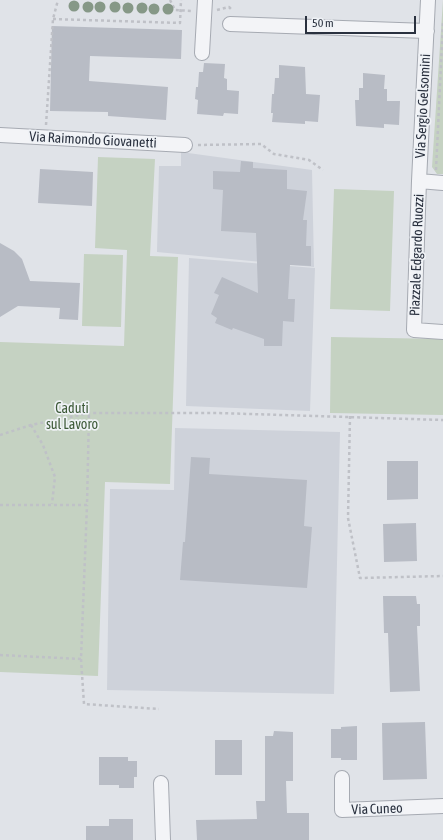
<!DOCTYPE html>
<html>
<head>
<meta charset="utf-8">
<style>
	body { margin:0 }
	#map { position:relative; width:443px; height:840px; overflow:hidden; background:#e0e3e8; font-family:"Asap Condensed",sans-serif }
	canvas { display:block }
	.scale { position:absolute; left:305px; top:16px; width:111px; height:18px; box-sizing:border-box; border:2px solid #2a313f; border-top:0; padding-left:5px; font-size:12px; line-height:14px; white-space:nowrap; color:#2a313f; -webkit-text-stroke:3px #eff2f6; paint-order:stroke }
</style>
</head>
<body>
<div id="map">
<canvas width="443" height="840"></canvas>
<div class="scale">50 m</div>
</div>
<script>
const g = document.querySelector('canvas').getContext('2d');
g.lineJoin = 'round';
function fillPath(path, color) {
  g.fillStyle = color;
  g.fill(path, 'evenodd');
}
function toPath(rows) {
  const path = new Path2D();
  for (const r of rows) {
    path.moveTo(r[0], r[1]);
    for (let i = 2; i < r.length; i += 2) path.lineTo(r[i], r[i + 1]);
  }
  return path;
}
function strokePath(path, color, width, dash) {
  g.strokeStyle = color;
  g.lineWidth = width;
  g.lineCap = dash ? 'butt' : 'round';
  g.setLineDash(dash || []);
  g.stroke(path);
}
function label(font, color, halo, rows, align = 'center') {
  g.font = font + ' "Asap Condensed",sans-serif';
  g.lineWidth = 3.5;
  g.setLineDash([]);
  g.textBaseline = 'middle';
  g.strokeStyle = halo;
  g.fillStyle = color;
  for (const [text, x, y, turn = 0] of rows) {
    g.save();
    g.translate(x, y);
    g.rotate((+turn || 0) * Math.PI / 180);
    g.textAlign = isNaN(turn) ? turn : align;
    if (halo) g.strokeText(text, 0, 0);
    g.fillText(text, 0, 0);
    g.restore();
  }
}
fillPath(toPath([
	[181,152,312,170,314,267,157,252,159,166,181,166],
	[189,258,315,268,310,411,186,406],
	[175,428,340,432,334,694,107,690,110,489,174,490]
]), '#ced2da');
fillPath(toPath([
	[443,0,443,174,437,174,432,167],
	[98,157,155,159,150,256,178,257,170,484,105,482,98,676,0,672,0,342,124,346,127,250,95,248],
	[334,189,394,191,390,311,330,309],
	[84,254,123,255,121,327,82,326],
	[331,337,443,339,443,415,330,413]
]), '#c5d2c2');
fillPath(toPath([
	[52,26,182,30,181,59,90,56,89,81,168,87,166,120,108,116,108,112,50,111],
	[204,63,225,64,224,78,227,79,227,90,239,91,238,114,224,113,223,116,197,114,198,100,195,99,196,87,198,87,199,72,203,72],
	[279,65,305,67,306,94,320,95,318,122,305,121,305,124,272,122,273,113,271,113,272,94,274,94,275,78,279,78],
	[363,73,385,75,384,89,387,89,387,101,400,101,399,125,384,124,384,128,356,126,355,100,359,100,359,88,363,88],
	[241,161,253,162,253,168,287,170,287,189,307,191,303,220,307,220,306,246,311,246,311,266,290,265,288,299,295,299,294,322,283,321,282,346,264,346,264,339,233,328,232,330,215,323,217,318,211,314,219,295,214,293,222,277,258,293,256,233,221,231,223,190,213,189,213,171,240,172],
	[40,169,93,172,92,206,38,203],
	[0,243,14,251,22,259,30,281,80,283,78,320,59,319,60,308,18,306,0,317],
	[191,457,210,458,209,474,307,480,304,526,312,527,307,588,180,580,183,542,185,542],
	[387,461,418,461,418,499,387,500],
	[416,523,417,561,384,562,383,524],
	[383,596,416,596,417,604,420,604,420,626,417,626,420,691,390,692,388,633,384,633],
	[425,722,427,779,383,780,382,723],
	[357,726,357,760,341,760,341,758,331,758,331,729,341,729,341,727],
	[274,731,293,732,293,781,286,781,287,813,309,813,309,840,197,840,196,820,257,819,256,801,265,801,265,736,273,736],
	[215,740,242,740,242,775,215,775],
	[99,757,128,757,128,761,137,761,137,777,134,777,134,788,119,788,119,785,99,785],
	[109,819,133,819,133,840,86,840,86,826,109,826]
]), '#b8bcc5');
const minor = toPath([
	[428,0,419,181,414,330,443,332],
	[230,24,427,31],
	[202,53,205,0],
	[0,135,185,145],
	[419,181,443,183],
	[342,778,342,810,443,806],
	[161,783,163,840]
]);
strokePath(minor, '#a6aab2', 16);
strokePath(toPath([
	[170,0,175,10,191,11],
	[217,10,229,7,231,9],
	[53,19,180,23,181,0],
	[46,125,53,19,58,0],
	[198,145,261,144,274,154,309,160,323,170],
	[436,170,443,22],
	[350,416,348,518,360,578,443,576],
	[31,425,43,445,55,477,52,504],
	[0,435,31,425,89,413,218,413,443,420],
	[0,505,87,505,89,413],
	[0,655,81,659,87,505],
	[81,659,84,704,159,709]
]), '#bfc1c7', 2.5, [3, 3]);
strokePath(minor, '#f3f4f7', 14);
g.fillStyle = '#869887';
for (const [x, y] of [
	[74,6],
	[88,7],
	[100,7],
	[115,7],
	[128,8],
	[142,8],
	[154,9],
	[168,9]
]) {
  g.beginPath();
  g.arc(x, y, 5.5, 0, 2 * Math.PI);
  g.fill();
}
label('14px', '#2a313f', '#eff2f6', [
	["Via Sergio Gelsomini",423,106,-87],
	["Via Raimondo Giovanetti",93,140,3],
	["Piazzale Edgardo Ruozzi",417,255,-88],
	["Via Cuneo",377,809,-2]
]);
label('14px', '#3d5a38', '#eff2f6', [
	["Caduti",72,409],
	["sul Lavoro",72,425]
]);
</script>
</body>
</html>
